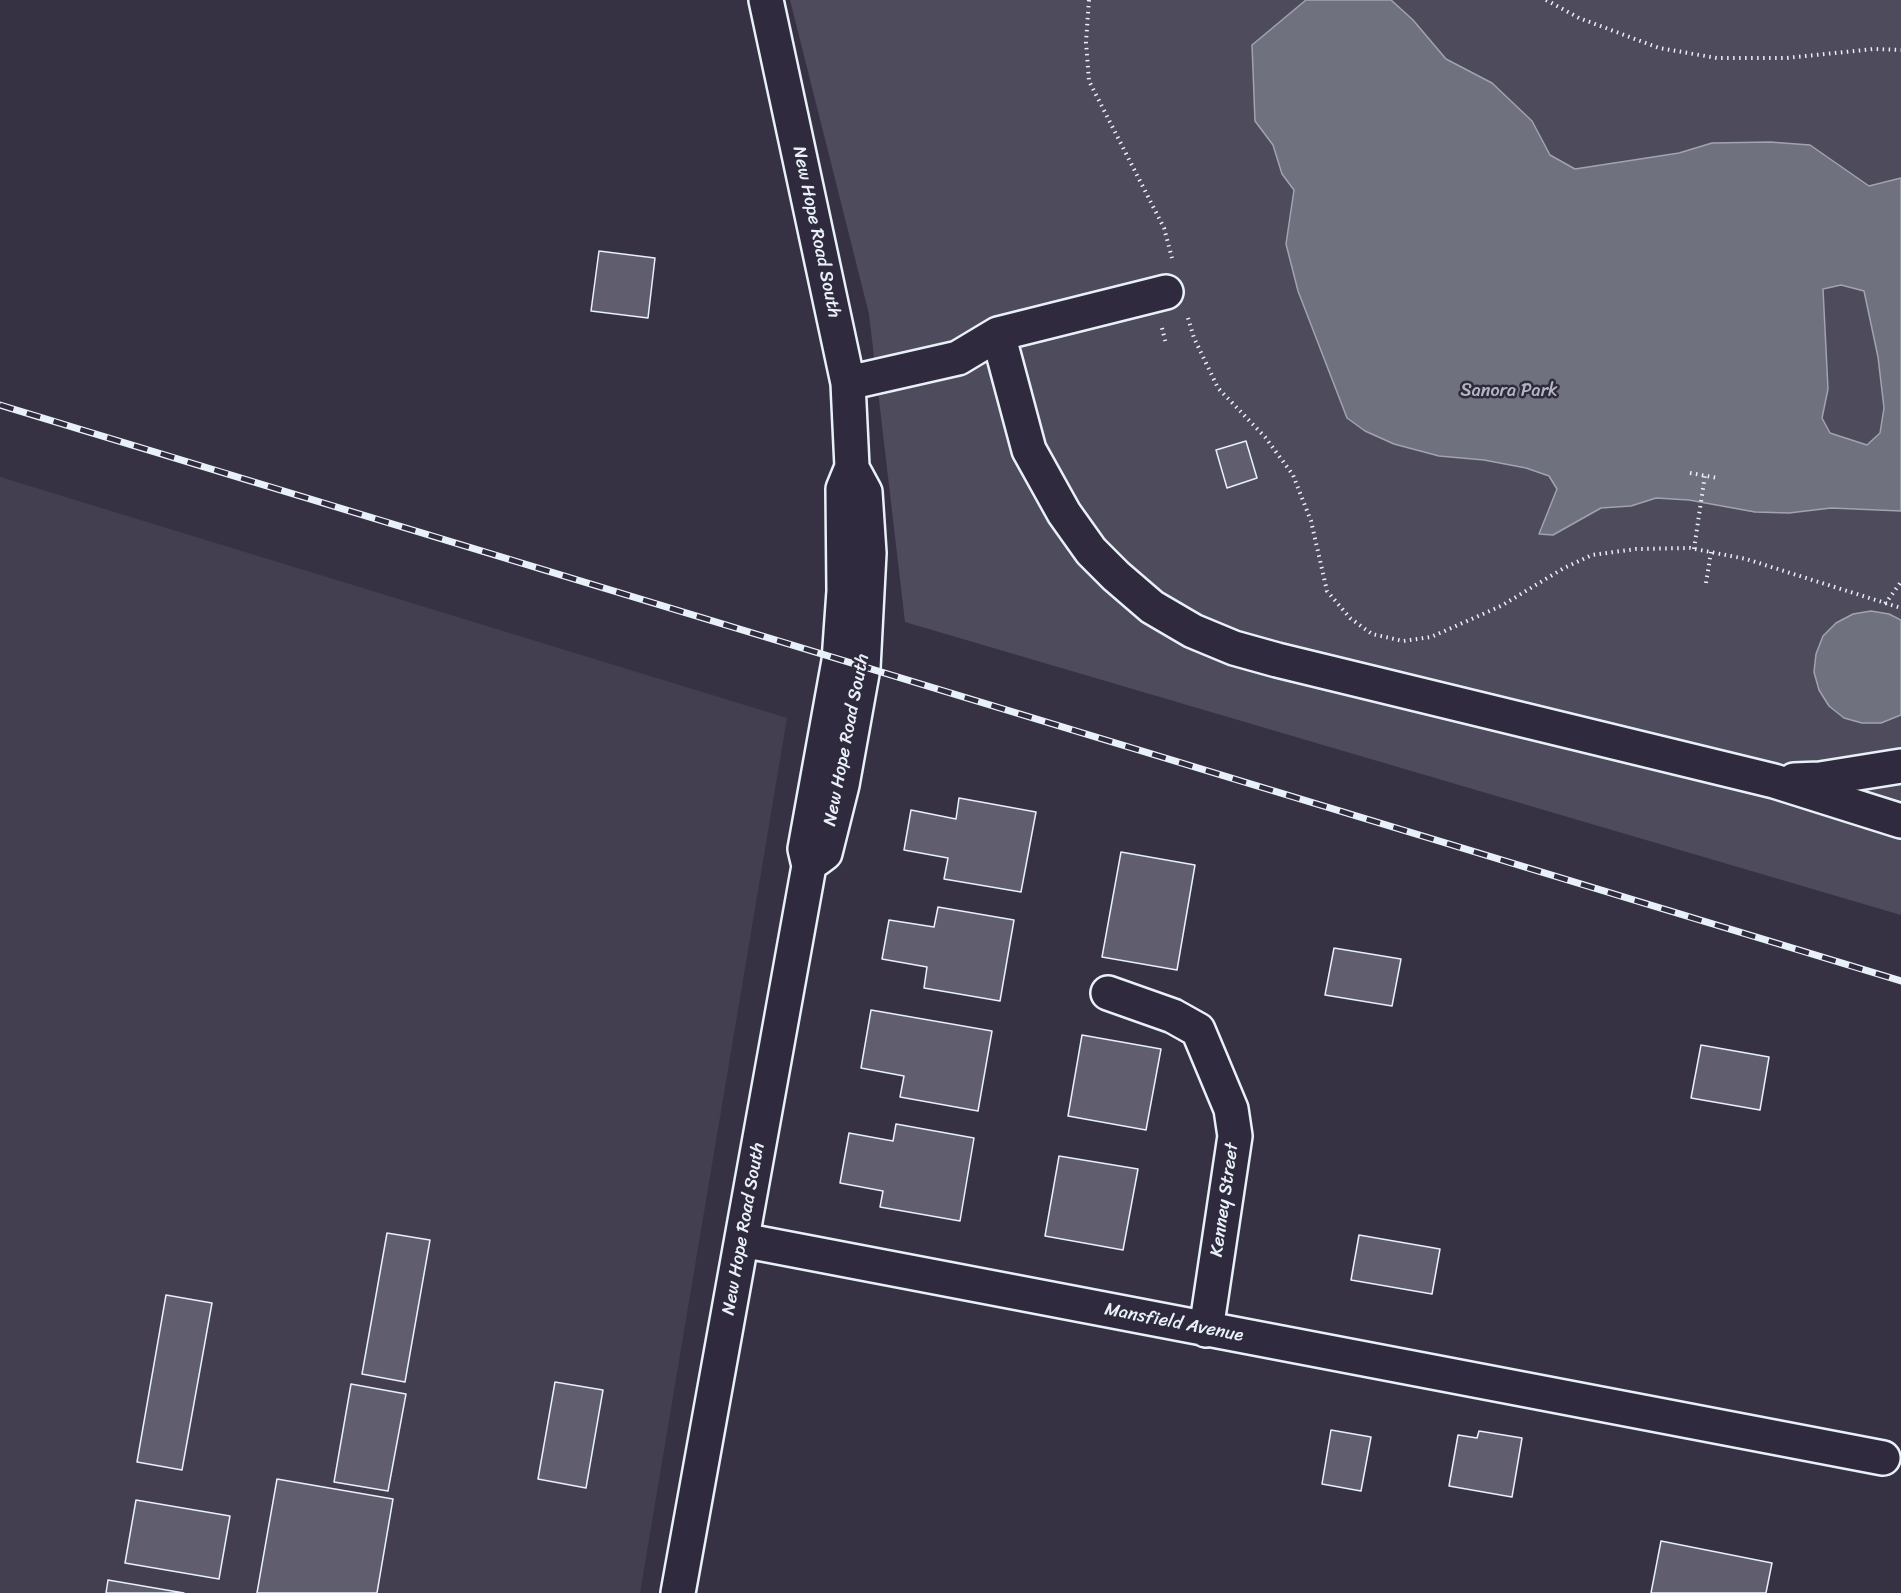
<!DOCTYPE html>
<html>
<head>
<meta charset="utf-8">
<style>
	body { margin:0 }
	canvas { display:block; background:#363244 }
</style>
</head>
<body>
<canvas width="1901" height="1593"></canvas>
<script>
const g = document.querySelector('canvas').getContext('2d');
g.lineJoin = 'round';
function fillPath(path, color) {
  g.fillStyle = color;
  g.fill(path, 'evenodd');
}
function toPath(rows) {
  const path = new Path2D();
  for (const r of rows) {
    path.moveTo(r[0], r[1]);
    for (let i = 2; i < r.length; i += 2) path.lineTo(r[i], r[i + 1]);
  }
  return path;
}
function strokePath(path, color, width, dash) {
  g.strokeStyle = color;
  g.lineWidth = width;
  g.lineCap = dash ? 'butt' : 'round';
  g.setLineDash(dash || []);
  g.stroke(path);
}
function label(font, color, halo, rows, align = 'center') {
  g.font = font + ' Sriracha,sans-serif';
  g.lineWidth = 5;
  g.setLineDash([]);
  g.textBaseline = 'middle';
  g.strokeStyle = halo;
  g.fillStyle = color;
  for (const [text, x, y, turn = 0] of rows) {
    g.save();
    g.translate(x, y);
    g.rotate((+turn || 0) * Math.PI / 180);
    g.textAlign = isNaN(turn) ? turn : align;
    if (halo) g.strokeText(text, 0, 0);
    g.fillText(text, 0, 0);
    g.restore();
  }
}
fillPath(toPath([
	[0,477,787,718,640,1593,0,1593]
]), '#433f51');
fillPath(toPath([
	[790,0,1901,0,1901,915,905,622,869,314]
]), '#4d4b5c');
const water = toPath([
	[1306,0,1391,0,1413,20,1446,59,1492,83,1532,121,1550,155,1575,169,1679,153,1712,143,1770,142,1810,145,1869,186,1901,178,1901,511,1831,508,1789,513,1755,512,1689,500,1656,498,1631,506,1601,508,1553,535,1539,534,1557,489,1549,476,1526,468,1484,460,1439,456,1394,444,1365,431,1347,418,1298,291,1286,244,1294,190,1282,174,1273,145,1255,121,1252,45,1306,0],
	[1841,285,1864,291,1878,357,1884,408,1880,433,1867,445,1830,433,1822,418,1828,389,1823,289,1841,285],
	[1871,611,1889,614,1901,620,1901,715,1881,723,1862,723,1844,718,1829,706,1819,690,1814,672,1816,654,1823,636,1836,623,1853,614,1871,611]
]);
fillPath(water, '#70717f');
strokePath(water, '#a0a4af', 1.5);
const building = toPath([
	[599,251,655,258,648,318,591,311,599,251],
	[1246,441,1257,478,1227,488,1216,450,1246,441],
	[959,798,1036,812,1021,892,944,879,948,858,904,850,911,810,956,819,959,798],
	[1121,852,1195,865,1177,970,1102,957,1121,852],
	[938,907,1014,920,1000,1001,924,988,927,967,882,959,889,920,934,927,938,907],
	[1334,948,1401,959,1392,1006,1325,995,1334,948],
	[871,1010,992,1031,978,1111,900,1097,904,1076,861,1068,871,1010],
	[1082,1035,1161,1049,1146,1130,1068,1116,1082,1035],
	[1701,1045,1769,1057,1760,1110,1691,1098,1701,1045],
	[896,1124,974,1138,960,1221,880,1207,883,1191,840,1183,849,1133,893,1141,896,1124],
	[1059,1156,1138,1169,1123,1250,1045,1236,1059,1156],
	[387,1233,430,1240,405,1382,362,1374,387,1233],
	[1359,1235,1440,1249,1432,1294,1351,1280,1359,1235],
	[166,1295,212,1303,182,1470,137,1462,166,1295],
	[555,1382,603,1390,586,1488,538,1479,555,1382],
	[351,1384,406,1394,388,1491,334,1482,351,1384],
	[1331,1430,1371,1437,1361,1491,1322,1484,1331,1430],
	[1479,1431,1522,1438,1512,1497,1449,1486,1458,1435,1477,1438,1479,1431],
	[277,1479,393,1499,377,1593,257,1593,277,1479],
	[136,1500,230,1516,219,1579,125,1563,136,1500],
	[1661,1541,1772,1563,1766,1593,1651,1593,1661,1541],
	[108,1580,184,1593,106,1593,108,1580]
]);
fillPath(building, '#605e6e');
strokePath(building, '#e8f1f8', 1.5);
const minor = toPath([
	[998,334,1029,450,1064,513,1091,551,1116,576,1152,607,1193,631,1234,648,1277,660,1774,781,1901,821],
	[848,383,958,358,998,334,1166,292],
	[1794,780,1820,779,1901,766],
	[817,859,825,853,842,785,863,668,869,553,865,492,852,468],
	[1108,993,1173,1016,1198,1030,1231,1109,1235,1136,1206,1330],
	[742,1240,1883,1458],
	[678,1593,809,866,805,849,839,661,844,591,843,489,852,467,848,383,766,0]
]);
strokePath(minor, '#e8f1f8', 38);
strokePath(toPath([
	[1089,0,1086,42,1089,81,1164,228,1172,258],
	[1546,0,1579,18,1659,48,1717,58,1786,58,1874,49,1901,50],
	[1188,318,1194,338,1218,388,1265,437,1293,475,1311,521,1327,591,1350,618,1372,634,1403,641,1431,637,1501,606,1564,568,1592,555,1636,549,1690,548,1746,559,1901,608],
	[1162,328,1166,344],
	[1690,473,1718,478],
	[1694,549,1705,475],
	[1706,583,1711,552],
	[1885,604,1901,582]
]), '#e8f1f8', 4, [1.5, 4.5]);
strokePath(minor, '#2f2a3d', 33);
const rail = toPath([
	[0,405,1901,981]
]);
strokePath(rail, '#e8f1f8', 7);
strokePath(rail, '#2f2a3d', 4.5, [14]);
label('18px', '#e8f1f8', '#2f2a3d', [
	["New Hope Road South",816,232,78],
	["New Hope Road South",847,740,-79],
	["Kenney Street",1225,1200,-82],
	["New Hope Road South",744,1229,-80],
	["Mansfield Avenue",1174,1323,11]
]);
label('18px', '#b2b7c1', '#2f2a3d', [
	["Sanora Park",1509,391]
]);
</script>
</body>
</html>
